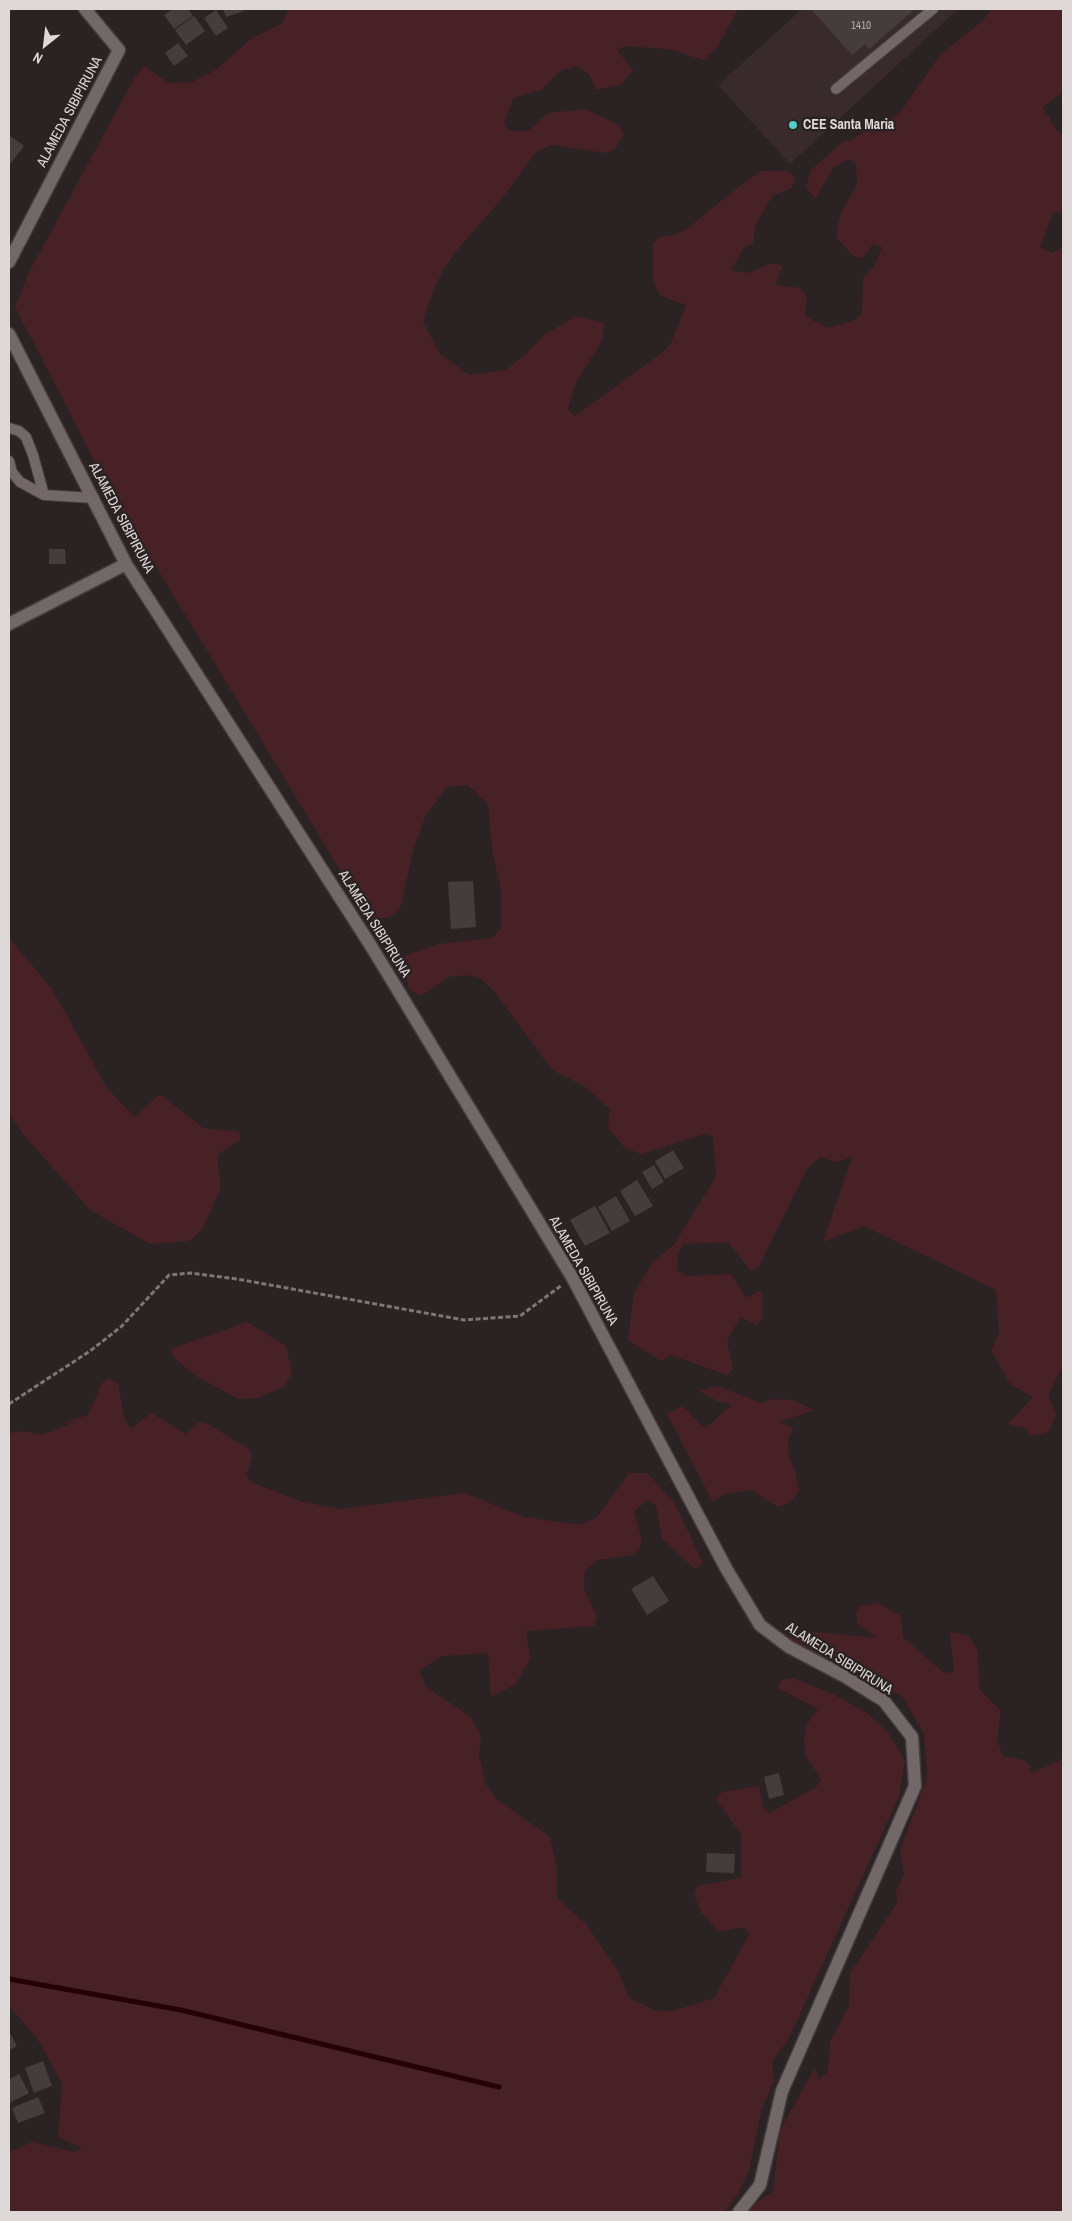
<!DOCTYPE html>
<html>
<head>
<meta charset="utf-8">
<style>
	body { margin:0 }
	#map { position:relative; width:1072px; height:2221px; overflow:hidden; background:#2b2223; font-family:"Archivo Narrow",sans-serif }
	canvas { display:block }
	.frame { position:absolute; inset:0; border:10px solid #ded8d8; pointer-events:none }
	.north { position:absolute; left:20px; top:20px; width:50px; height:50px; -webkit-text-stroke:4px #2b2223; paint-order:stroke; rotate:209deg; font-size:14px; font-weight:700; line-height:20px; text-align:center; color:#ded8d8 }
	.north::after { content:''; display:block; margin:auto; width:18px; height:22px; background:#ded8d8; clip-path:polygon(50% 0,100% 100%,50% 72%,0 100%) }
</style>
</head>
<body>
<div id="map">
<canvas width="1072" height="2221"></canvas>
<div class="frame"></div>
<div class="north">N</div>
</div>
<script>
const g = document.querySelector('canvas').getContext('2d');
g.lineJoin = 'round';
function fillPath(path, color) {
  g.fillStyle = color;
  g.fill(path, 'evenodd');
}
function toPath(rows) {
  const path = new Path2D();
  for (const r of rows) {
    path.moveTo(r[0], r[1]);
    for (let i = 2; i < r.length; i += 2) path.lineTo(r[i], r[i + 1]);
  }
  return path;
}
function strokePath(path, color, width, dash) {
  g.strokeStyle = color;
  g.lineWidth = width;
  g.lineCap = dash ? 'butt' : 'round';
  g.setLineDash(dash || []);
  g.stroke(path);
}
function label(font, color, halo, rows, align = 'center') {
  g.font = font + ' "Archivo Narrow",sans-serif';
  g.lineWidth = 5;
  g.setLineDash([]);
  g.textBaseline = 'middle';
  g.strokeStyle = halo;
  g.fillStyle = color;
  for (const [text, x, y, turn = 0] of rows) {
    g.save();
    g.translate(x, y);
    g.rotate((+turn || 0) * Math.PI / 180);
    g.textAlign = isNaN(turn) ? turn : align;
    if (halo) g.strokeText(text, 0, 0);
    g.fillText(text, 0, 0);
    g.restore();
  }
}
fillPath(toPath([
	[802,9,958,9,790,164,718,85]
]), '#392b2c');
fillPath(toPath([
	[288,9,738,9,717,48,704,60,668,49,625,46,617,50,633,70,622,84,596,90,589,74,577,66,560,71,541,90,513,98,504,124,510,131,528,131,548,113,585,109,619,125,624,134,615,149,606,153,552,145,536,152,501,200,462,244,447,264,434,288,423,322,440,354,469,375,505,370,526,354,544,335,576,316,604,323,602,341,576,382,570,401,568,409,575,416,663,352,671,343,686,305,661,296,653,281,653,243,659,238,677,234,687,229,733,191,761,171,789,171,795,178,792,188,773,195,755,226,753,244,744,247,731,270,748,273,773,263,782,266,776,285,800,288,807,296,805,316,828,328,855,320,862,314,863,278,875,265,882,247,873,244,863,258,853,256,836,237,840,216,857,183,856,165,849,159,833,168,815,199,806,187,811,170,844,141,852,140,871,127,888,121,901,111,940,55,981,22,992,9,1063,9,1063,92,1043,107,1057,131,1063,134,1063,212,1053,213,1040,247,1052,253,1063,247,1063,1365,1048,1395,1056,1414,1049,1432,1030,1436,1026,1428,1008,1424,1033,1397,1010,1384,991,1350,999,1334,996,1290,864,1226,823,1242,852,1157,836,1162,820,1157,807,1169,758,1268,751,1271,728,1242,683,1244,678,1253,677,1270,686,1276,731,1274,746,1298,762,1290,763,1318,756,1325,740,1317,727,1341,733,1369,727,1375,671,1355,661,1361,628,1340,634,1293,653,1262,674,1245,716,1176,713,1136,704,1134,641,1154,625,1148,608,1128,610,1109,584,1086,552,1070,494,991,480,978,466,975,449,977,421,996,409,989,403,965,405,956,438,944,492,938,501,928,501,890,492,850,488,805,468,785,447,787,425,817,413,851,400,909,392,916,371,921,146,550,124,518,15,307,28,274,135,77,144,66,169,83,192,82,216,70,252,38,283,23],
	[9,938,52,989,107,1088,134,1117,160,1094,203,1128,239,1132,240,1140,217,1155,221,1188,202,1230,189,1241,150,1244,90,1210,23,1134,9,1114],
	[247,1322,286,1346,292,1373,284,1387,258,1398,238,1399,196,1376,174,1358,171,1349],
	[109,1378,118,1384,125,1421,131,1428,152,1413,186,1434,199,1422,208,1424,249,1449,252,1458,246,1475,251,1482,303,1502,341,1509,465,1493,524,1517,581,1525,597,1517,629,1473,647,1473,674,1502,703,1563,696,1570,662,1539,656,1505,648,1500,634,1511,642,1540,640,1548,633,1555,598,1560,585,1571,584,1589,597,1616,594,1626,526,1631,530,1659,516,1684,491,1697,488,1653,442,1656,419,1671,426,1687,471,1717,481,1736,479,1755,485,1782,496,1799,550,1837,557,1867,557,1898,586,1924,618,1971,628,1997,654,2010,672,2011,714,1998,750,1933,744,1927,719,1932,701,1912,694,1895,697,1886,741,1878,741,1835,716,1799,722,1792,759,1786,763,1807,770,1813,816,1787,821,1779,806,1757,804,1741,807,1724,818,1709,778,1688,782,1680,792,1678,835,1695,867,1713,888,1732,905,1761,899,1796,789,2038,772,2062,774,2081,762,2107,749,2170,738,2194,725,2212,9,2212,9,2152,32,2142,75,2152,82,2148,58,2137,62,2083,37,2038,9,2006,9,1433,24,1431,42,1435,72,1423,59,1425,88,1415,102,1383],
	[717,1386,761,1403,774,1399,793,1400,814,1410,779,1422,794,1428,788,1439,788,1454,795,1471,799,1491,790,1502,778,1507,752,1490,724,1494,713,1502,667,1414,683,1406,705,1428,732,1405,717,1401,699,1391],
	[877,1603,901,1616,903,1637,944,1673,954,1672,950,1632,968,1635,978,1651,979,1689,1001,1711,997,1740,1003,1756,1023,1760,1031,1766,1029,1774,1063,1759,1063,2212,749,2212,755,2203,773,2192,780,2130,815,2068,819,2080,828,2071,830,2041,849,2006,850,1973,897,1903,896,1891,904,1875,900,1850,927,1778,924,1734,902,1696,788,1638,804,1631,878,1638,858,1624,856,1614,859,1606]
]), '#482126');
strokePath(toPath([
	[9,1979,181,2010,499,2087]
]), '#250005', 5);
fillPath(toPath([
	[172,9,188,9,193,16,174,29,164,15],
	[223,9,243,9,244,11,226,17],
	[811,9,915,9,869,49,865,44,852,55],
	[216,10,228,28,216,36,204,18],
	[194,16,205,31,186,45,175,30],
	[178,43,188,56,174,66,165,53],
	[9,135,24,146,9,166],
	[49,549,65,549,66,564,49,564],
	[473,881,476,927,451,929,448,882],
	[673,1150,684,1168,665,1179,655,1161],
	[654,1165,664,1182,652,1189,642,1172],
	[637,1180,653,1206,635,1216,620,1191],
	[616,1196,630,1221,612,1231,598,1207],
	[595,1206,610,1233,585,1246,570,1220],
	[653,1576,669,1601,647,1615,631,1589],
	[779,1773,784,1795,769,1799,764,1777],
	[707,1853,735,1854,734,1873,706,1872],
	[9,2031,17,2046,9,2050],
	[43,2061,52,2086,34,2093,25,2068],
	[19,2074,29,2093,9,2103,9,2079],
	[38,2097,45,2113,18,2123,12,2108]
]), '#453c3d');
const lane = toPath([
	[836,89,933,9],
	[9,428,19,431,26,437,33,455,44,495,94,498],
	[9,461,12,472,20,482,44,495]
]);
const street = toPath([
	[9,262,119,50,85,9],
	[9,334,126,564,371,946,572,1277,727,1570,760,1625,789,1647,844,1676,884,1701,912,1737,915,1786,782,2091,760,2185,739,2212],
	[9,624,126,564]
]);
strokePath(lane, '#443d3d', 12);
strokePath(street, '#443d3d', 15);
strokePath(toPath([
	[9,1404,90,1351,122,1326,169,1275,190,1273,237,1279,464,1320,520,1316,562,1285]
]), '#7d7576', 3, [5, 2.5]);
strokePath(lane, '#726869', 10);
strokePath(street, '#726869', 12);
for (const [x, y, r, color] of [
	[793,125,5,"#53cdc9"]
]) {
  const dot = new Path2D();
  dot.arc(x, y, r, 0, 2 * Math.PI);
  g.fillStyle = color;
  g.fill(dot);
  strokePath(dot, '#2b2223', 2);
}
label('11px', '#b8b1b1', null, [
	["1410",861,26]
]);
label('14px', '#ded8d8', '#2b2223', [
	["ALAMEDA SIBIPIRUNA",70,112,-62],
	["ALAMEDA SIBIPIRUNA",121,518,62],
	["ALAMEDA SIBIPIRUNA",374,924,58],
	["ALAMEDA SIBIPIRUNA",583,1271,60],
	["ALAMEDA SIBIPIRUNA",839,1659,32]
]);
label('bold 14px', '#ded8d8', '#2b2223', [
	["CEE Santa Maria",803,125]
], 'left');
</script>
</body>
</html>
